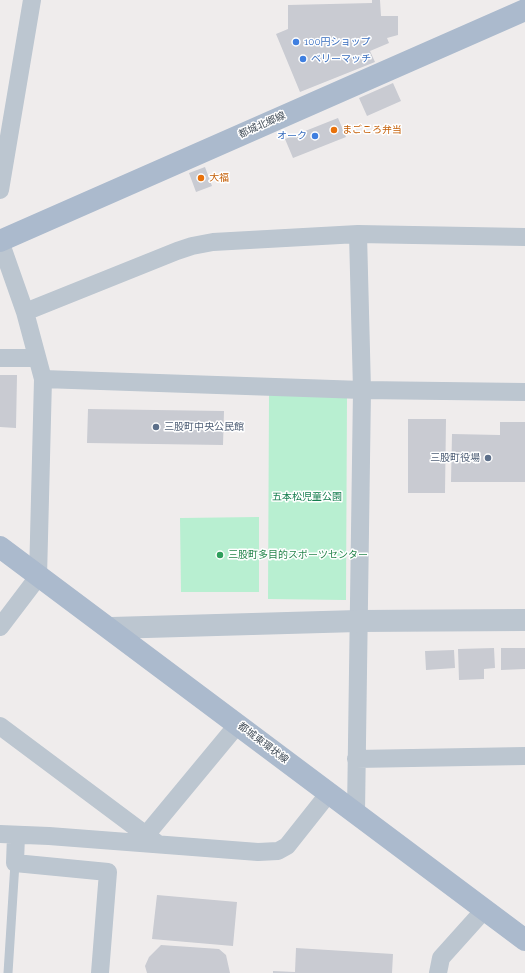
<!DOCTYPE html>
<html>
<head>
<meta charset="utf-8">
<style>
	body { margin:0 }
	canvas { display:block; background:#efecec }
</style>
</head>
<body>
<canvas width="525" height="973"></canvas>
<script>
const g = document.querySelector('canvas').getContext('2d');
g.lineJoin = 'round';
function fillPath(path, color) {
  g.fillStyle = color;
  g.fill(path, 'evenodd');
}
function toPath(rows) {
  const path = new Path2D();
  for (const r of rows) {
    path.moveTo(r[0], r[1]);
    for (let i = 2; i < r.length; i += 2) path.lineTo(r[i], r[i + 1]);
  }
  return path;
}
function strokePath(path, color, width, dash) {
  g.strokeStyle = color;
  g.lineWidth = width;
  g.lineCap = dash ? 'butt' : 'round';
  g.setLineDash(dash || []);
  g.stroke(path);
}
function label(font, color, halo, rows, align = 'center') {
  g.font = font + ' Raleway,"Noto Sans JP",sans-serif';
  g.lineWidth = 3;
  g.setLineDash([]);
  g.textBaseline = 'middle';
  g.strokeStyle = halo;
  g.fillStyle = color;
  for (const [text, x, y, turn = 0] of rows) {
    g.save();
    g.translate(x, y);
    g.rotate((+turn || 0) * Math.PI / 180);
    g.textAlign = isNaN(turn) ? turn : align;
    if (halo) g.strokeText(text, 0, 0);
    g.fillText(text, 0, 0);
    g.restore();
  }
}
fillPath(toPath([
	[269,395,347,395,346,600,268,599],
	[259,517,259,592,181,592,180,518]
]), '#b8efd1');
fillPath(toPath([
	[372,0,380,0,381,16,398,16,398,35,387,38,389,43,370,51,375,62,300,92,276,34,288,29,288,5,372,3],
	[393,83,401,101,367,116,359,98],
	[338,118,346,137,293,158,285,139],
	[205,167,212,186,196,192,189,173],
	[0,375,17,375,16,428,0,427],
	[88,409,224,411,223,445,87,443],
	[408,419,446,419,445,493,408,493],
	[500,422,525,422,525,482,451,482,452,434,500,435],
	[494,648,495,668,484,669,484,679,459,680,458,649],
	[501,648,525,648,525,669,501,670],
	[454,650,455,668,426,670,425,651],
	[157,895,237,902,233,946,152,939],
	[161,945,219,949,226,955,230,973,147,973,145,966,149,957],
	[296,948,393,954,392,973,273,973,273,971,295,972]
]), '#c9cbd2');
strokePath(toPath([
	[8,973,15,863]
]), '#bcc6d0', 9);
strokePath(toPath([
	[0,190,32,0],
	[0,241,25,312,43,379,38,577,0,627],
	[25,312,177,251,192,246,213,242,358,234,525,237],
	[0,358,37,358],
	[43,379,362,390,525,392],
	[0,726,158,844],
	[356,759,525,756],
	[356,812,362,390,358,234],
	[0,834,49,836,258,852,278,851,287,846,329,793],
	[16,835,15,863,108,872,100,973],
	[146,835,238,724],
	[438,973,441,958,485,909]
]), '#bcc6d0', 18);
strokePath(toPath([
	[111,628,358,621,525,620]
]), '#bcc6d0', 22);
strokePath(toPath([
	[0,241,525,10],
	[0,547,525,940]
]), '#abbacd', 22);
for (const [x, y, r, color] of [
	[296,42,4,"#3f7fe0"],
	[303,59,4,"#3f7fe0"],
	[334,130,4,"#e8710a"],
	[315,136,4,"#3f7fe0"],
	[201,178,4,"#e8710a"],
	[156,427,4,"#5c6f8a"],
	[488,458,4,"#5c6f8a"],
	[220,555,4,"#2e9e5b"]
]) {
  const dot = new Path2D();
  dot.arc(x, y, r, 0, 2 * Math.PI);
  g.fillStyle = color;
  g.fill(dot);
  strokePath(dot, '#fff', 1.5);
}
label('10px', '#366cbe', '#fff', [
	["100円ショップ",304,42],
	["ベリーマッチ",311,59],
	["オーク",307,136,"right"]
], 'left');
label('10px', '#444f5a', '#fff', [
	["都城北郷線",262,125,-24],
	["都城東環状線",263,743,37]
]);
label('10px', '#c56008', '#fff', [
	["まごころ弁当",342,130],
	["大福",209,178]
], 'left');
label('10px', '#4e5e75', '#fff', [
	["三股町中央公民館",164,427],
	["三股町役場",480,458,"right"]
], 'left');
label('10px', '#147d4e', '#fff', [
	["五本松児童公園",307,497]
]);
label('10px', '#27864d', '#fff', [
	["三股町多目的スポーツセンター",228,555]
], 'left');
</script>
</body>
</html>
